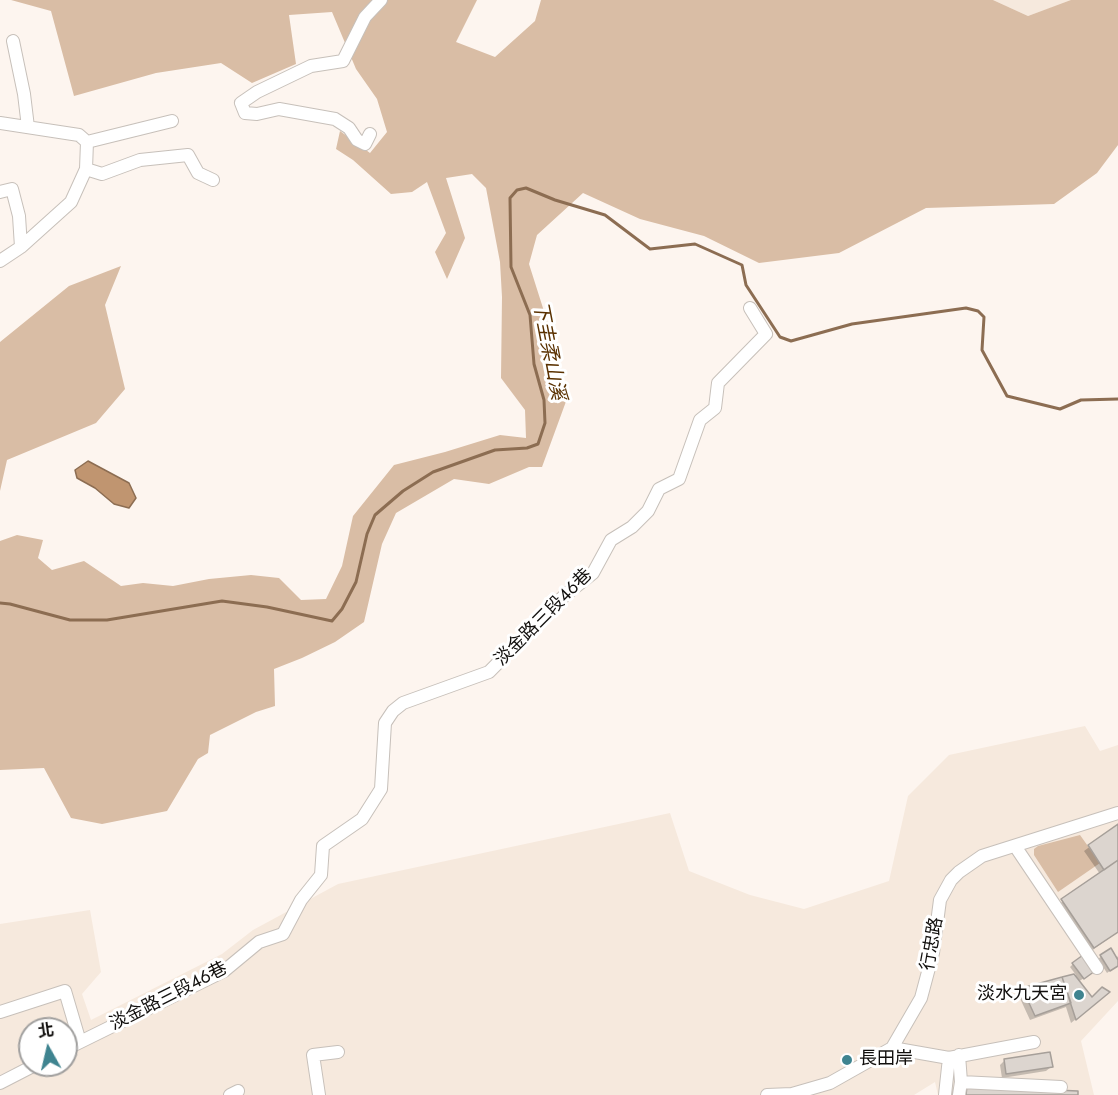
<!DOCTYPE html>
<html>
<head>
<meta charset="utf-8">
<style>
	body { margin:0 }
	#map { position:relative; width:1118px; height:1095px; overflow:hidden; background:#fdf5ef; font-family:Jost,"Noto Sans TC",sans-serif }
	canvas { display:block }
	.north { position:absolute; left:18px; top:1017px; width:60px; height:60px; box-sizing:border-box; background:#fff; border:2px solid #a09f9e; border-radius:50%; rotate:352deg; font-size:16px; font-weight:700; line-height:24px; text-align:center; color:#110f0d }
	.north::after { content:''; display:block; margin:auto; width:21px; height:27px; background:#3f8490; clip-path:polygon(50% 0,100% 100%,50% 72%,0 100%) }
</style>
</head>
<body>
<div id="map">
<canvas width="1118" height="1095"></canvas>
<div class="north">北</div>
</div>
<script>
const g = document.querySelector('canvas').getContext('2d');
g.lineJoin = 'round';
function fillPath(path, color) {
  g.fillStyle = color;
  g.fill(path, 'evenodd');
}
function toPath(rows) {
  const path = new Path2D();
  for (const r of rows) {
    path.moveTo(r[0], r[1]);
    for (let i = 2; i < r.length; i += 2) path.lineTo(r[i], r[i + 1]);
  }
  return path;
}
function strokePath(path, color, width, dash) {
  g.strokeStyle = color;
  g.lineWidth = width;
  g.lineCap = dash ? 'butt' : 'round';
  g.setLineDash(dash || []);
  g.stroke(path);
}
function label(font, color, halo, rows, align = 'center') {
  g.font = font + ' Jost,"Noto Sans TC",sans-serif';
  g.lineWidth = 6;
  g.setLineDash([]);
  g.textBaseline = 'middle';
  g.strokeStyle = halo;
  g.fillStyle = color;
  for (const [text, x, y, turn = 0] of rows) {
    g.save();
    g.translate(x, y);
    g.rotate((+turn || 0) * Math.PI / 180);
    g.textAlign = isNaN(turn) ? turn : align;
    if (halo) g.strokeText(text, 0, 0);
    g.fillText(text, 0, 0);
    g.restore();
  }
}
fillPath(toPath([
	[993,0,1071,0,1071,1,1028,16],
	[1085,726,1100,751,1118,745,1118,1001,1081,1041,1094,1095,938,1095,935,1082,914,1095,0,1095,0,924,90,910,101,972,82,994,91,1020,222,954,253,930,338,884,670,813,689,871,750,895,804,909,889,881,908,796,949,755],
	[30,1029,66,1029,66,1065,30,1065]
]), '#f6e9dd');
fillPath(toPath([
	[11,0,477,0,456,42,495,57,535,21,541,0,993,0,1028,16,1071,0,1118,0,1118,145,1097,173,1054,204,926,208,839,253,759,263,704,236,640,219,583,193,537,235,529,264,549,327,568,396,542,467,529,467,489,484,454,479,396,513,382,544,364,622,335,642,302,658,274,669,275,706,256,712,210,735,208,753,198,759,167,811,102,824,71,818,44,768,0,770,0,541,17,535,43,540,38,558,52,570,84,561,121,586,143,583,173,586,209,579,251,575,279,578,301,600,326,599,342,566,353,516,394,465,445,452,500,435,526,438,525,410,501,378,502,297,500,262,486,188,472,174,446,178,465,238,447,279,435,252,446,233,427,182,412,192,391,194,353,160,336,149,340,131,370,153,387,132,377,99,356,69,332,12,289,15,296,64,252,83,221,63,156,73,74,96,51,11],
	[121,266,105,305,125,389,96,423,7,460,0,491,0,342,69,286],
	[1080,835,1100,863,1058,892,1034,855,1034,849,1038,846]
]), '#d9bda5');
const water = toPath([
	[88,461,129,483,136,498,129,508,114,504,95,488,77,478,75,470,88,461]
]);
fillPath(water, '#c09570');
strokePath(water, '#8c6d52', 1.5);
fillPath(toPath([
	[1118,826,1118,932,1087,954,1055,907,1100,874,1084,851],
	[1110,950,1116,959,1118,956,1118,965,1107,973,1098,959],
	[1073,964,1090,974,1078,982,1092,1000,1103,997,1071,1023,1066,1007,1030,1020,1018,994,1023,989,1076,975,1070,967],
	[1005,1060,1051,1067,1046,1071,1002,1078,1000,1065]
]), '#0003');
strokePath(toPath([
	[0,603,10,604,70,620,107,620,222,601,267,607,332,621,342,609,356,582,367,534,375,515,403,491,433,472,495,450,527,448,538,444,545,423,544,400,534,364,530,315,511,267,510,198,517,190,526,188,555,200,605,215,650,249,695,244,742,265,746,285,780,337,791,341,852,324,966,308,978,311,984,317,982,350,1007,396,1060,409,1081,400,1118,399]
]), '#8c6d52', 3);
const building = toPath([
	[1118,824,1118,860,1104,870,1088,845,1118,824],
	[1118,860,1118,932,1094,948,1061,899,1118,860],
	[1111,948,1118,960,1118,966,1110,971,1100,955,1111,948],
	[1083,955,1095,971,1084,979,1072,963,1083,955],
	[1074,974,1092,997,1102,987,1110,992,1076,1020,1062,977,1074,974],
	[1062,977,1071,1003,1035,1016,1022,988,1062,977],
	[1050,1052,1053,1067,1006,1074,1004,1059,1050,1052],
	[967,1086,1078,1091,1078,1095,966,1095,967,1086]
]);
fillPath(building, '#dcd5cf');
strokePath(building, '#a69f99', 1.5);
const minor = toPath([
	[13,41,24,94,28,127],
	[0,123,79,135,87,142,86,169,71,202,21,247,0,261],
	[370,134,365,144,357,140,349,128,335,119,279,109,257,114,245,113,241,103,257,92,311,66,343,61,365,17,381,0],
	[87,142,172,121],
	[86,169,102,174,140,160,188,155,198,173,213,180],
	[0,192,12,189,19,216,21,247],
	[1015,846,1097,968],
	[0,1012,65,991,80,1042],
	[892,1048,949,1058,945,1095],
	[66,1049,224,971,259,942,283,934,301,900,321,875,323,846,362,819,381,789,385,723,393,711,403,703,489,672,564,596,593,573,611,540,632,527,648,511,659,489,679,479,700,420,715,408,718,383,766,334,750,308],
	[959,1055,961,1082,959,1095],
	[949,1058,1034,1042],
	[961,1082,1061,1087],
	[0,1083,35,1065],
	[230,1095,238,1091],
	[319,1095,313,1055,338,1052],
	[767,1095,792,1094,830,1083,892,1048,921,998,933,953,940,900,951,880,959,872,982,856,1118,813]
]);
strokePath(minor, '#c7c0ba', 14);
strokePath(minor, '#fff', 12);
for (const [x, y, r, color] of [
	[1079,995,6,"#3f8490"],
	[847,1060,6,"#3f8490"]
]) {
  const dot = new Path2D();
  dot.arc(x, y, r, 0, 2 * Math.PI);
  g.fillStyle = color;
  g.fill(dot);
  strokePath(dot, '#fff', 2);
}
label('18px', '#110f0d', '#fff', [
	["淡金路三段46巷",544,618,-45],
	["行忠路",933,944,-80],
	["淡金路三段46巷",169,997,-27]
]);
label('18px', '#110f0d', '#fff', [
	["淡水九天宮",1067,995],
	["長田岸",859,1060,"left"]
], 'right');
label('italic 20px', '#5a3100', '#fff', [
	["下圭柔山溪",548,351,79]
]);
</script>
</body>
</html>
